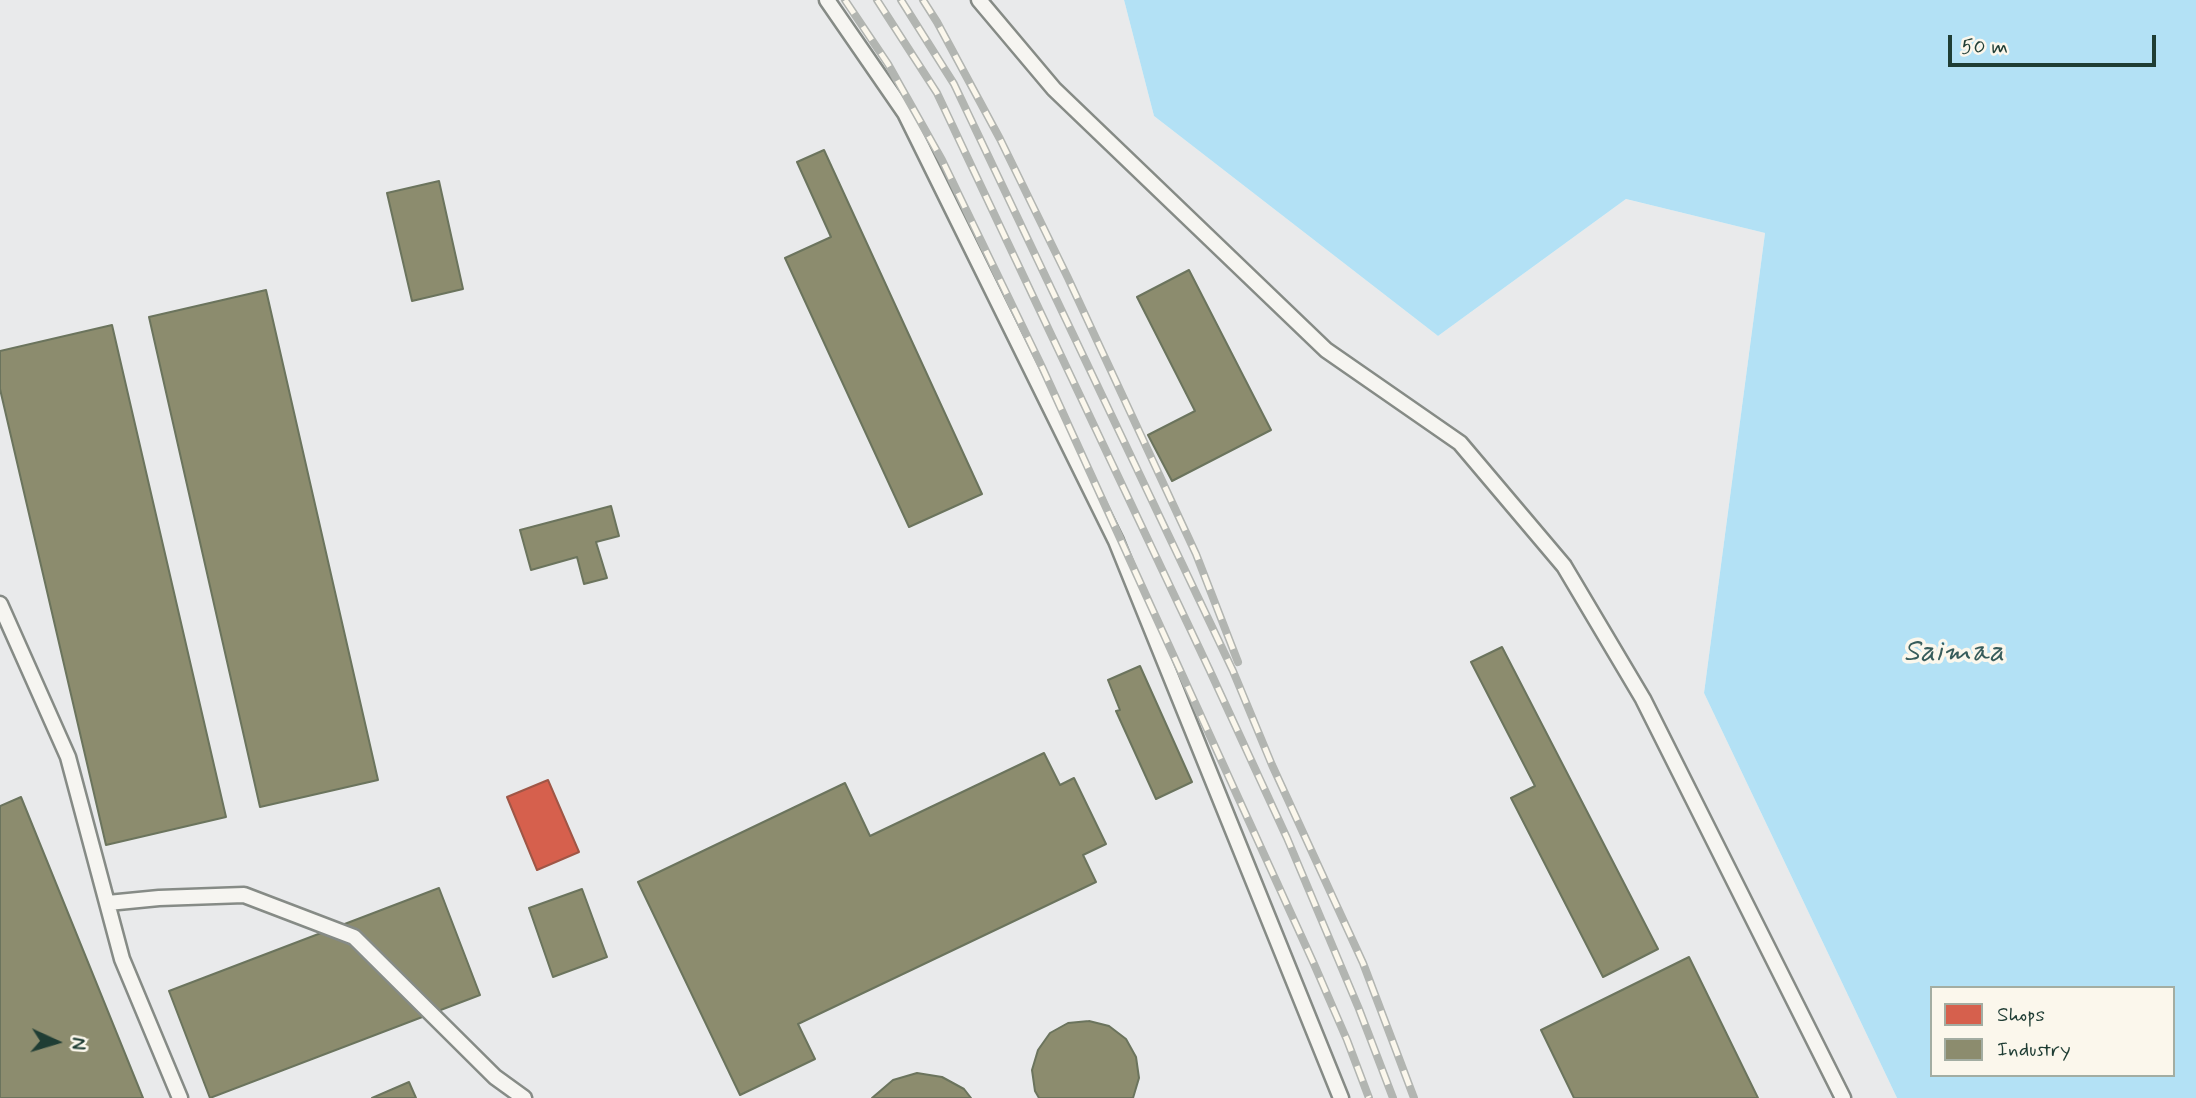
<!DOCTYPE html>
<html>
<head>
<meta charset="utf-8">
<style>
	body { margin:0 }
	#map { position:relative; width:2196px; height:1098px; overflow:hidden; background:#f8f6f0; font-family:Mynerve,sans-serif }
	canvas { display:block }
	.legend { position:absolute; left:1930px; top:986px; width:245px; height:91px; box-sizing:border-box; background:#fbf7ec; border:2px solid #a3ada2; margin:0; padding:9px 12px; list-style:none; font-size:21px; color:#1f3d34 }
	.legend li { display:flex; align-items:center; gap:14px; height:35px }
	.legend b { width:35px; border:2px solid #a3ada2 }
	.north { position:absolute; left:21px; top:1007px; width:70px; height:70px; -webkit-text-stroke:5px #fbf7ec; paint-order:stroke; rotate:94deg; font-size:19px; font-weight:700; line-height:28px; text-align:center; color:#1f3d34 }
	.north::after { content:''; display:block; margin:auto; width:24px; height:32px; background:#1f3d34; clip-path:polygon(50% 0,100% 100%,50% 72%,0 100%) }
	.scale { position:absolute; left:1948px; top:35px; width:208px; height:32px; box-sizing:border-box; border:4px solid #1f3d34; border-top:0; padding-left:9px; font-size:21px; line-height:24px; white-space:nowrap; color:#1f3d34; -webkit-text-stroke:5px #fbf7ec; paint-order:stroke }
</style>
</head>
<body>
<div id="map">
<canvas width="2196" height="1098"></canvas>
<ul class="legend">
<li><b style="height:19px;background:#d6604d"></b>Shops</li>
<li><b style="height:19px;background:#8c8c6e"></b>Industry</li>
</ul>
<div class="north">N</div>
<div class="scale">50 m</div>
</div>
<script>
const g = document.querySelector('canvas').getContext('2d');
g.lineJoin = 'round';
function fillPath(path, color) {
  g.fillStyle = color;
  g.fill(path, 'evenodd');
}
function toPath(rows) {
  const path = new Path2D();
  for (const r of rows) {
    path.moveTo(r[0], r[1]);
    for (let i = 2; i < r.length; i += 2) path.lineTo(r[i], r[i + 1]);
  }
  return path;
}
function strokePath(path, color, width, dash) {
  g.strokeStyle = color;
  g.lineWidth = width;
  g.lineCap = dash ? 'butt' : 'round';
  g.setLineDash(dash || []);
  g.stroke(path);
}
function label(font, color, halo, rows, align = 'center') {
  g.font = font + ' Mynerve,sans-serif';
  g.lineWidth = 7;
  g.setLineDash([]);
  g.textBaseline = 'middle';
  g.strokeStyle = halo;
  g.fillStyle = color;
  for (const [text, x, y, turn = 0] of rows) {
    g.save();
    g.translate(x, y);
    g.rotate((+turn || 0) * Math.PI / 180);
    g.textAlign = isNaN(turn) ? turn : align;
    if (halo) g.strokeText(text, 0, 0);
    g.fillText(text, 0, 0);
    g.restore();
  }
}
fillPath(toPath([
	[0,0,1124,0,1154,116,1438,336,1626,199,1765,233,1704,693,1897,1098,0,1098]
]), '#e9eaeb');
fillPath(toPath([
	[1124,0,2196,0,2196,1098,1897,1098,1704,693,1765,233,1626,199,1438,336,1154,116],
	[1932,988,2173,988,2173,1075,1932,1075]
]), '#b3e1f5');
const shops = toPath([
	[548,780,579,852,537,870,507,797,548,780]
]);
fillPath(shops, '#d6604d');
strokePath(shops, '#9f5646', 2);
const industry = toPath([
	[824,150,982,494,909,527,785,258,831,237,797,162,824,150],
	[439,181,463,289,412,301,387,193,439,181],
	[1189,270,1271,430,1172,481,1148,435,1195,411,1137,297,1189,270],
	[266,290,378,780,260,807,149,317,266,290],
	[112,325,226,817,106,845,0,389,0,351,112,325],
	[611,506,619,536,596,542,607,578,584,584,577,557,531,570,520,530,611,506],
	[1502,647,1658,949,1603,977,1511,798,1535,786,1471,662,1502,647],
	[1140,666,1192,782,1156,799,1116,711,1120,710,1108,680,1140,666],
	[1044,753,1060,785,1074,778,1106,844,1083,855,1096,882,798,1024,815,1059,740,1095,638,882,845,783,870,836,1044,753],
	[21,797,143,1098,0,1098,0,806,21,797],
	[439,888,480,995,210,1098,169,991,439,888],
	[582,889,607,957,553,977,529,908,582,889],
	[1689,957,1758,1098,1574,1098,1541,1030,1689,957],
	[1089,1021,1109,1026,1126,1039,1136,1057,1139,1078,1133,1098,1039,1098,1035,1091,1032,1070,1038,1050,1050,1033,1068,1023,1089,1021],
	[917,1073,942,1077,964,1089,971,1098,872,1098,893,1080,917,1073],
	[409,1082,416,1098,372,1098,409,1082]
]);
fillPath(industry, '#8c8c6e');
strokePath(industry, '#6b745d', 2);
const lane = toPath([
	[827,0,905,113,1116,541,1341,1098],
	[979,0,1054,89,1326,350,1460,443,1564,566,1643,699,1843,1098],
	[0,604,68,757,122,959,180,1098],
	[108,903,159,898,244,895,354,937,495,1077,524,1098]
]);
strokePath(lane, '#868b86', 19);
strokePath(lane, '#f6f5f1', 14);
const rail = toPath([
	[845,0,888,64,942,160,1042,367,1314,964,1347,1040,1369,1098],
	[877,0,937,93,1210,671,1287,838,1359,1009,1393,1098],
	[901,0,954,84,1233,671,1272,765,1363,963,1414,1098],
	[923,0,937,22,1000,139,1068,278,1196,554,1238,662]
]);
strokePath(rail, '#b2b5b1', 8);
strokePath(rail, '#fbf7ec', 5, [16]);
label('italic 30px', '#375c5b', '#fbf7ec', [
	["Saimaa",1954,654]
]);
</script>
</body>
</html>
